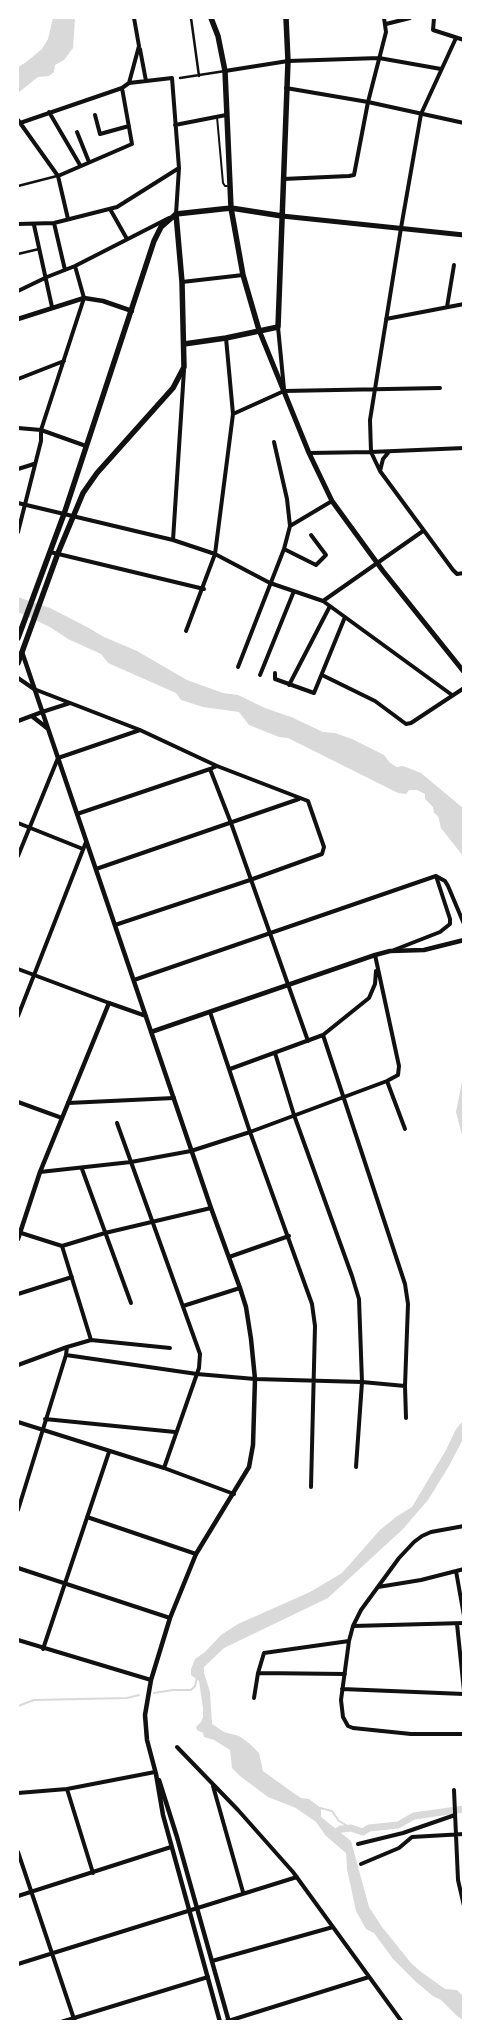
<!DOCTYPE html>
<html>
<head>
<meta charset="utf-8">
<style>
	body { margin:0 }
	#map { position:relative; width:481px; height:2039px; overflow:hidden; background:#fff; font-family:"DM Sans",sans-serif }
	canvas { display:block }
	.frame { position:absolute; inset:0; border:19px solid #fff; pointer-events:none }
</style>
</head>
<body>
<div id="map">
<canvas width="481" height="2039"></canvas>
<div class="frame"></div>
</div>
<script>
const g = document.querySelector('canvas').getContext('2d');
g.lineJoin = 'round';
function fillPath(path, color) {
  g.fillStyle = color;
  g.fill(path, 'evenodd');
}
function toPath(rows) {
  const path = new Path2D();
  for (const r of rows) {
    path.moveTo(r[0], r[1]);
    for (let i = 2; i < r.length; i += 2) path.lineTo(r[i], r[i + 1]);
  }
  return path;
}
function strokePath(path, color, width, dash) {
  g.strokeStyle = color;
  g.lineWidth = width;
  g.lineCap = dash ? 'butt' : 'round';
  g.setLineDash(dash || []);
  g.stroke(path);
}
fillPath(toPath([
	[53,18,75,18,73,48,64,60,55,65,54,72,49,76,38,77,18,93,18,67,25,63,42,49,48,39],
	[18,597,50,608,87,627,104,637,137,651,187,680,223,693,238,695,265,708,291,717,323,732,335,733,352,739,384,755,390,763,397,767,403,766,421,773,463,808,463,856,441,828,438,816,434,813,433,807,425,799,425,794,417,790,409,790,406,794,398,793,288,738,279,737,249,725,239,712,203,707,181,700,176,693,108,663,101,654,68,639,50,627,18,612],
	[463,1076,463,1139,456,1112],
	[463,1421,463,1439,449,1466,428,1500,403,1529,328,1598,224,1648,204,1667,204,1673,210,1692,212,1724,224,1732,239,1736,250,1744,259,1753,263,1771,292,1792,301,1798,309,1799,321,1808,321,1817,351,1841,369,1907,382,1927,411,1963,420,1971,445,1989,457,1990,463,1996,463,2020,457,2016,441,2000,433,1996,416,1982,393,1959,374,1933,366,1929,356,1911,347,1869,346,1853,326,1836,316,1822,296,1808,268,1797,240,1776,232,1768,230,1750,214,1740,204,1737,203,1733,197,1730,196,1727,201,1722,203,1717,203,1708,199,1681,191,1675,191,1669,195,1659,205,1652,221,1635,238,1624,310,1592,342,1573,380,1530,396,1517,412,1507,446,1450,456,1429]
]), '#d9d9d9');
strokePath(toPath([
	[154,1693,173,1690,191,1690,195,1686,197,1678],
	[18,1706,34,1700,127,1698,139,1695],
	[320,1808,332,1811,339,1821,351,1828]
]), '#d9d9d9', 2);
strokePath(toPath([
	[336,1832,341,1829,351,1828,363,1832,369,1828,398,1825,414,1816,464,1809]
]), '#d9d9d9', 7);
strokePath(toPath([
	[217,117,223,183,225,186,227,186]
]), '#111', 2);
strokePath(toPath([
	[191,18,199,76],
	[180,78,225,71],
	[18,186,57,176],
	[18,254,39,249]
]), '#111', 2.5);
strokePath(toPath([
	[434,18,433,30,464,40],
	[386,24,410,18],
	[456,38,421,114,401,228,370,420,371,452,380,471,453,570,457,574,464,573],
	[140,49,146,81],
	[225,71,288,61,379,58,441,69],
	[129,83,139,46,134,18],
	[286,88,368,102,464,123],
	[49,112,80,165],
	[95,115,100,134,129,126],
	[18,120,58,176,68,219],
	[20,123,122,88,129,83,172,78,179,168,176,214],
	[175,125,226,115],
	[77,132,89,162],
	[58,176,132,144,122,88],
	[283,179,349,176,354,175,368,102,386,32,384,18],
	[110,209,127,239],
	[54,223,65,270],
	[18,224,54,223,117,207,179,168],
	[34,225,52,307],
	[182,282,243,275],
	[18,291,47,277,75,266,169,218],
	[447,307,454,265],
	[386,319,464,304],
	[278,327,284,389],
	[18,379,64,361],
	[233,414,284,391,440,388],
	[18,428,41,430,86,446],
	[309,453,371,452,464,448],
	[18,469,34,464],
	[380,471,383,459,388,453],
	[18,503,173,540,215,554,270,583,323,601,452,695],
	[290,526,332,501],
	[18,532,41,441,41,430,84,298,75,266],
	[173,540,184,370],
	[284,549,316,565,326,555,311,535],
	[50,552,204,589],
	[323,601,423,531],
	[186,631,215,554,233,414,226,338],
	[238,667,284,549,290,526,287,499,274,442],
	[275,673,275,679,314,693,345,617],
	[260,675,294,591],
	[322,675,375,701,406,724,411,723,464,688],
	[18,678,34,689,140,730,217,766,308,801,324,847,322,854,250,880,115,925],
	[289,685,330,606],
	[42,712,70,703],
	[217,766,210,769,231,823,308,1041],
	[77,814,210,769],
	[18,823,83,849],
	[18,856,58,758,140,730],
	[96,869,299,799],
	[436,876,445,881,448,886,464,924],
	[394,950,440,932,450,924,450,919,436,876],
	[18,969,109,1003],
	[134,980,436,876],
	[210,1012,250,1132,312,1304,315,1326,311,1487],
	[18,1016,86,842],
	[323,1035,405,1284,408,1304,405,1386,406,1418],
	[275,1053,294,1115,352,1276,359,1299,362,1382,356,1467],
	[230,1069,323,1035,369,998,375,984,376,971],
	[387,1081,405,1129],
	[18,1102,62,1118],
	[68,1103,174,1098],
	[117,1123,200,1354,199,1368,164,1468],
	[82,1169,131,1303],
	[40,1172,131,1162,191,1151,250,1132,387,1081,398,1075,399,1066,375,955],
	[18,1232,62,1246],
	[62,1246,105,1233,211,1208],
	[62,1246,91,1340],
	[229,1257,289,1236],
	[18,1294,72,1277],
	[183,1306,240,1288],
	[66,1355,197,1374,255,1379,362,1382,405,1386],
	[18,1365,67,1347,91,1340,170,1348],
	[45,1419,175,1432],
	[18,1422,164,1468,234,1494],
	[18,1510,66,1355,67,1347],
	[87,1517,196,1554],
	[464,1526,431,1532,422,1536,414,1542,399,1558,361,1610,353,1626,349,1641,341,1700,343,1717,348,1726,353,1728,411,1734,464,1734],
	[18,1568,170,1618],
	[456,1571,464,1616],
	[378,1587,421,1580,464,1569],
	[457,1624,464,1691],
	[353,1626,464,1623],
	[18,1640,151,1680],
	[43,1649,109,1452],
	[258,1673,345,1674],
	[342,1689,464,1694],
	[254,1698,258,1673,264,1653,349,1641],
	[177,1747,238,1810,293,1872,402,2022],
	[213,1786,243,1892],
	[67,1789,93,1873],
	[454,1790,458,1880,464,1906],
	[18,1793,67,1789,155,1772],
	[358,1844,403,1833,455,1815],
	[18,1852,75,2022],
	[361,1864,399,1848,412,1837,464,1834],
	[18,1896,171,1847],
	[212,1961,333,1927],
	[18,1964,297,1877],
	[61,2022,208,1977],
	[225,2022,369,1977]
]), '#111', 4);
strokePath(toPath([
	[18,319,84,298,103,301,132,311],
	[22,652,211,1208,240,1288,246,1307,251,1339,255,1379,253,1445,249,1467,196,1554,170,1618,151,1680,145,1715,147,1740,156,1774,163,1815,220,2022],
	[33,717,47,728],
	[18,721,42,712],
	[151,1032,375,955,390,951,424,950,464,940],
	[18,1239,40,1172,109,1003,146,1016],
	[159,1780,177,1837,229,2022]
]), '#111', 4.5);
strokePath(toPath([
	[282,216,464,235],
	[259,330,309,453,332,501,383,571,464,672]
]), '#111', 5);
strokePath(toPath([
	[211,18,218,36,225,71,231,208,243,275,259,330],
	[184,344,226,338,278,327,288,61,286,18],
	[18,638,64,514,154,241,161,227,176,214,231,208,282,216],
	[18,663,58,553,83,493,97,473,173,388,184,367,182,282,176,214]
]), '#111', 5.5);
</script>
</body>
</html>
